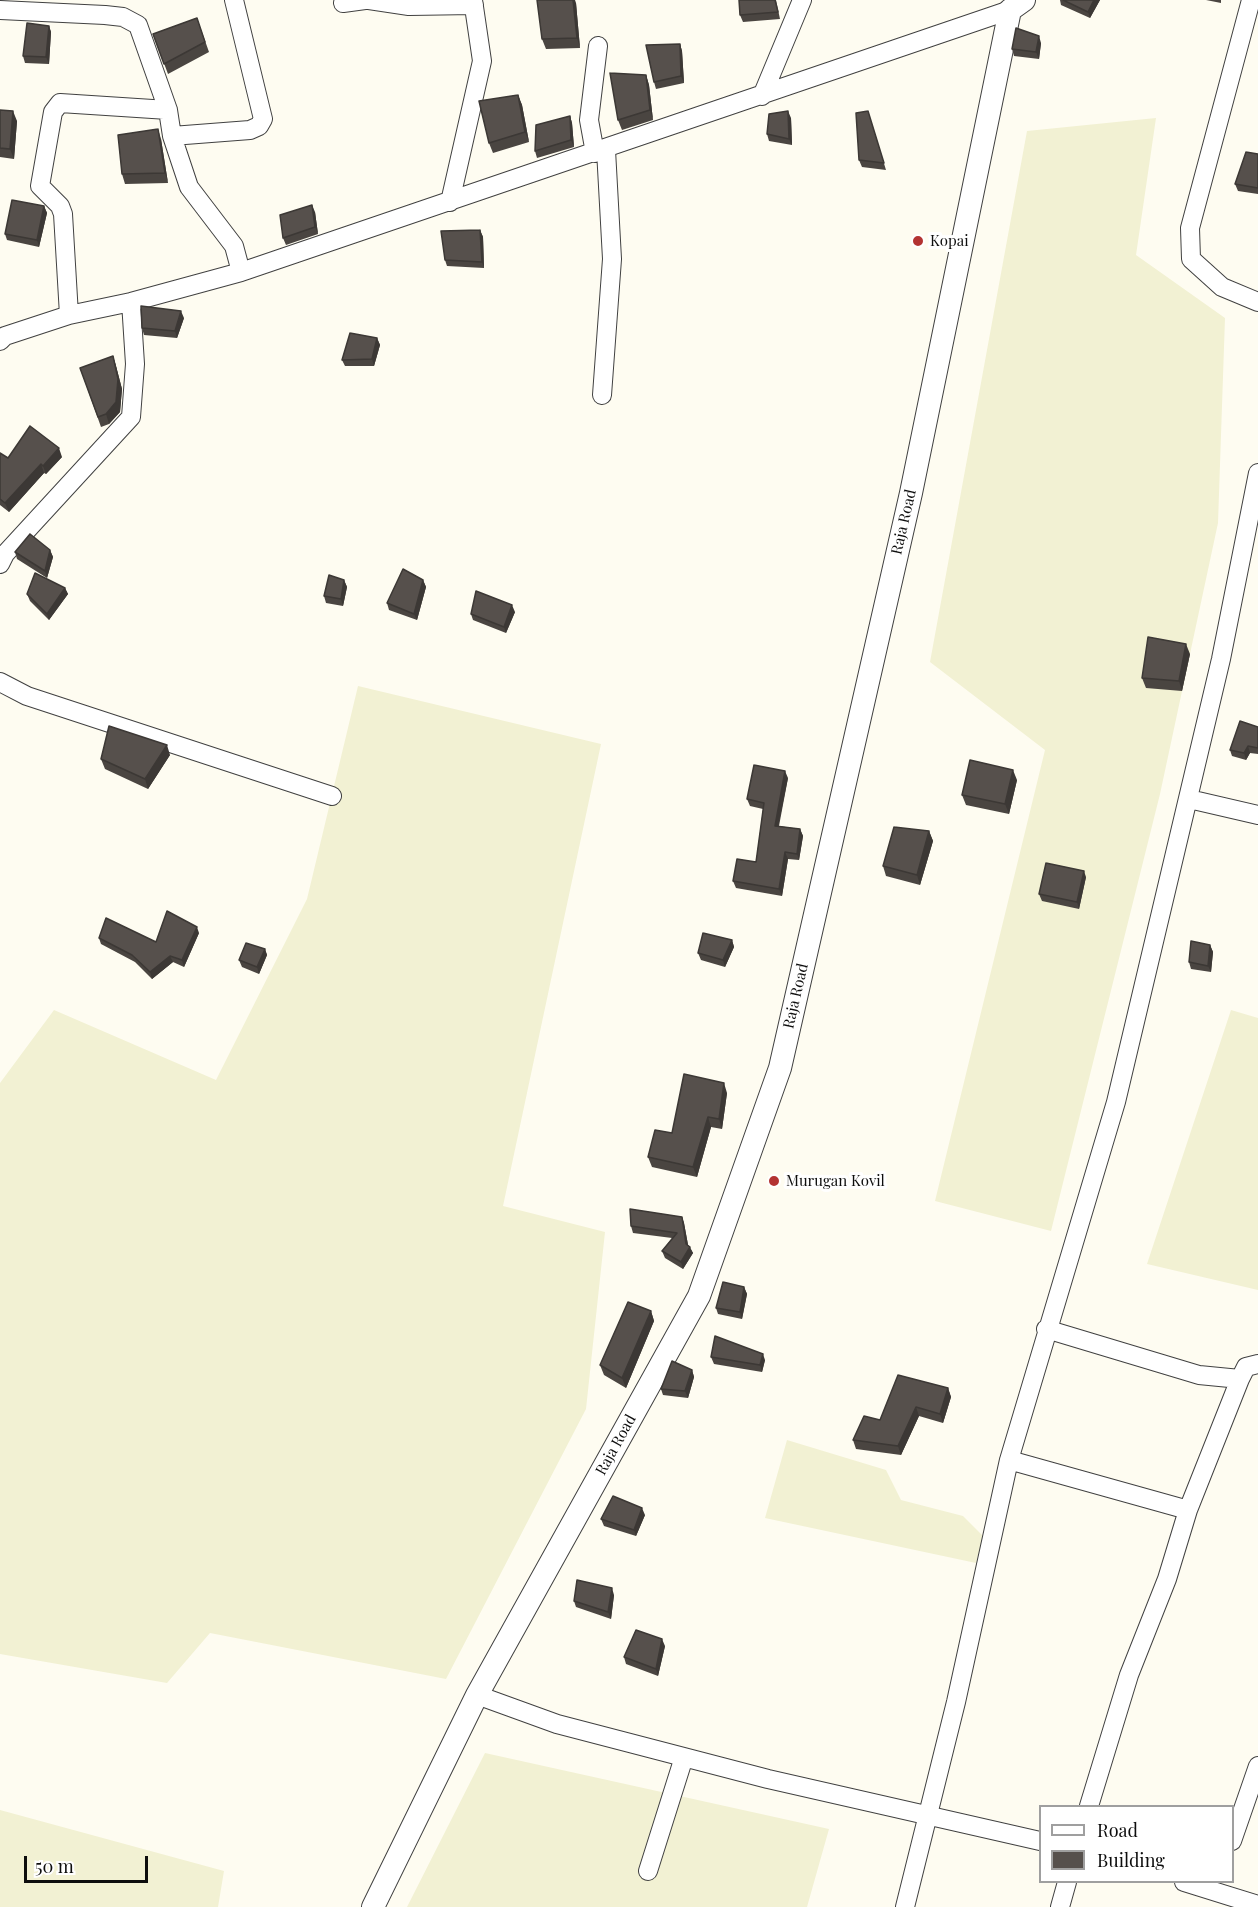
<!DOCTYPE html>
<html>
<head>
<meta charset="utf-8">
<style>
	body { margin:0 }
	#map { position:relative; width:1258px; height:1907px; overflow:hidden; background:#fefcf1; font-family:"Playfair Display",serif }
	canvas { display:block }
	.legend { position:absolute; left:1039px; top:1805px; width:195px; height:78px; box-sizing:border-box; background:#fff; border:2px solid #9f9f9f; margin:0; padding:8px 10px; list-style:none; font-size:18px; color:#0e0e0e }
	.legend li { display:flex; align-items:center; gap:12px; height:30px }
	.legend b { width:30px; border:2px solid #9f9f9f }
	.scale { position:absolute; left:24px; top:1856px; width:124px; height:27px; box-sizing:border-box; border:3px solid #0e0e0e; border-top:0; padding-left:8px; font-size:18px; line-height:21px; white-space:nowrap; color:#0e0e0e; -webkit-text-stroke:4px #fff; paint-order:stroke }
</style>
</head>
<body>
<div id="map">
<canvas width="1258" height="1907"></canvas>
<ul class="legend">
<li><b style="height:8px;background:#fff"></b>Road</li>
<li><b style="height:16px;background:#56504c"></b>Building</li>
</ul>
<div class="scale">50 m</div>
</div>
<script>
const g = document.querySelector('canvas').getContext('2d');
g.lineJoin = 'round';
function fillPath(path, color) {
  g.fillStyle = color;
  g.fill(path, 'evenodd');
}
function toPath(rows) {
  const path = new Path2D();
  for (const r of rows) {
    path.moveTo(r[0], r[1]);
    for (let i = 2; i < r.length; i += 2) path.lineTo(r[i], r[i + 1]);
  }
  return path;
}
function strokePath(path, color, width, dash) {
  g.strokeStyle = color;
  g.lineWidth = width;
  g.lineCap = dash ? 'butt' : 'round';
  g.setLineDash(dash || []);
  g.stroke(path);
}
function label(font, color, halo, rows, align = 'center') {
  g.font = font + ' "Playfair Display",serif';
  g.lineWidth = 6;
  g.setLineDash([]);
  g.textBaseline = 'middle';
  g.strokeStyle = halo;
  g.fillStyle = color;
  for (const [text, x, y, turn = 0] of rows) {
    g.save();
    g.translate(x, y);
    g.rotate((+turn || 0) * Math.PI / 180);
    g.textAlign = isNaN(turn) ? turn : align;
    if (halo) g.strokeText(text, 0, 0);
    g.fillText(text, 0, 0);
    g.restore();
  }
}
fillPath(toPath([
	[1156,118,1136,255,1225,318,1218,523,1160,794,1051,1231,935,1201,1045,750,930,662,1027,131],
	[358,686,601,744,503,1206,605,1232,586,1409,446,1679,210,1633,167,1683,0,1654,0,1083,54,1010,216,1080,307,899],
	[1231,1010,1258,1018,1258,1290,1147,1264],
	[787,1440,886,1470,901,1500,963,1516,983,1536,976,1563,765,1518],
	[485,1753,829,1829,807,1907,407,1907],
	[0,1810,224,1871,218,1907,0,1907]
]), '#f2f1d3');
const minor = toPath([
	[369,0,409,6,474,5],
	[1251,0,1190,228,1191,259,1222,287,1258,302],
	[343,3,365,0],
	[0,10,105,15,123,17,138,25,168,110,172,136,189,187,234,246,241,272],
	[762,96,802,0],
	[172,136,250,130,259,126,263,119,234,0],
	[595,153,589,120,598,46],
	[450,202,482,61,473,0],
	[69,315,63,214,60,206,40,186,53,112,60,103,168,110],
	[0,341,5,336,69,315,131,302,241,272,1010,10],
	[602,395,612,259,606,150],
	[0,564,5,554,131,417,135,364,131,302],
	[0,682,27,696,332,796],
	[1189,799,1258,815],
	[1046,1329,1199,1375,1240,1379],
	[1009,1460,1188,1510],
	[477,1695,557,1724,768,1779,1040,1841],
	[1089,1806,1129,1675,1167,1579,1188,1510,1240,1379,1246,1367,1258,1364],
	[1232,1841,1258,1766],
	[648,1871,684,1757],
	[1184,1882,1258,1905],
	[905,1907,956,1702,1009,1460,1116,1102,1221,659,1258,473],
	[1060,1907,1067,1882]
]);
const tertiary = toPath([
	[373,1907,477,1695,699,1296,780,1068,911,493,1010,10,1024,0]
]);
strokePath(minor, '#414141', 20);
strokePath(tertiary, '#414141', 24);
strokePath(minor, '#fff', 18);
strokePath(tertiary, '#fff', 22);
fillPath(toPath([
	[739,0,776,0,780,19,743,22,740,15],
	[1060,0,1100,0,1090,18,1061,5],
	[1206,0,1221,0,1221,3],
	[576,3,580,48,546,49,542,39],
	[197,18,209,52,168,74,153,34],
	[49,26,51,32,49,64,25,63,23,56],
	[1041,43,1039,59,1014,56,1012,49],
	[680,44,682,51,684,83,656,89,654,82],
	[646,75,649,85,653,120,622,130,618,120],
	[518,95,522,105,529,142,493,153,489,143],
	[0,110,17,121,14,159,0,157],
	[570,116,572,123,574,147,537,158,535,151],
	[791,118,792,145,769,141,767,134],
	[870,118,886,170,862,167,859,160],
	[161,139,168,183,125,184,122,174],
	[1258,154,1258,194,1238,191,1235,184],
	[44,206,47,213,39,247,7,240,5,234],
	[315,212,318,234,286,245,283,238],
	[480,230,483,237,484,268,447,266,445,260],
	[184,318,177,338,144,335,142,328],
	[377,338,380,345,374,366,345,366,342,360],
	[113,356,116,366,122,389,120,412,109,424,101,427,80,368],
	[0,453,8,458,62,457,46,474,44,473,9,512,0,505],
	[50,550,53,557,47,578,17,559,15,552],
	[344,580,347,587,343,606,326,603,324,596],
	[423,580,426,587,417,620,389,610,387,603],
	[65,588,68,594,49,620,30,601,27,594],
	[515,612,506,633,473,620,471,614],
	[1190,654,1182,691,1146,688,1142,678],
	[1258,727,1258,754,1250,753,1246,760,1232,756,1230,750],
	[170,755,148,789,105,769,101,759],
	[788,778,779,826,800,829,803,836,799,860,788,859,782,896,736,888,733,881,756,862,763,809,750,806,747,799],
	[1017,780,1009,814,966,805,962,795],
	[929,831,933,841,920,885,886,876,883,866],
	[1086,877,1079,909,1042,901,1039,894],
	[199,933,184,967,173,962,152,979,135,962,101,944,99,938,156,942],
	[732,940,734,947,725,967,701,960,698,953],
	[1210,945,1213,952,1211,972,1191,969,1189,962],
	[265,949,267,955,259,974,242,967,239,960],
	[727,1093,722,1129,711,1127,697,1177,652,1167,648,1157,672,1133],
	[682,1217,684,1223,688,1245,693,1253,683,1269,665,1258,662,1251,672,1238,633,1233,631,1226],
	[744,1287,747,1294,742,1319,718,1314,716,1308],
	[651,1311,654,1321,626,1388,604,1375,600,1365],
	[711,1357,765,1360,762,1372,714,1364],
	[692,1370,694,1377,688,1398,663,1395,661,1389],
	[948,1388,951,1397,943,1423,919,1416,901,1455,856,1449,853,1440,880,1420],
	[645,1515,636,1536,604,1526,601,1519],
	[614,1595,611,1619,576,1607,574,1601],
	[665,1646,658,1676,626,1664,624,1657]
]), '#4a4541');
fillPath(toPath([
	[573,0,575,0,576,3,580,48,577,38],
	[1094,0,1100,0,1090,18,1088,12],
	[49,26,51,32,49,64,46,57],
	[1039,36,1041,43,1039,59,1036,52],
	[680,44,682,51,684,83,681,76],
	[646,75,649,85,653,120,650,110],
	[518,95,522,105,529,142,525,132],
	[13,111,17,121,14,159,10,149],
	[788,111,791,118,792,145,789,139],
	[570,116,572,123,574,147,571,140],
	[158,129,161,139,168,183,165,173],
	[312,205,315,212,318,234,315,227],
	[44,206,47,213,39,247,37,240],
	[480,230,483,237,484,268,482,262],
	[181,311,184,318,177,338,175,331],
	[377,338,380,345,374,366,372,359],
	[113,356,116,366,122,389,120,412,109,424,106,414],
	[59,448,62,457,46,474,43,466],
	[41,464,44,473,9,512,5,503],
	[50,550,53,557,47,578,45,571],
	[344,580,347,587,343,606,341,599],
	[423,580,426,587,417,620,414,614],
	[65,588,68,594,49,620,47,614],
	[512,605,515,612,506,633,504,627],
	[1186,644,1190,654,1182,691,1179,681],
	[167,745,170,755,148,789,145,779],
	[1248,746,1250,753,1246,760,1244,753],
	[1013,770,1017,780,1009,814,1005,804],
	[785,771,788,778,777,832,775,826],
	[800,829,803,836,799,860,797,854],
	[929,831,933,841,920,885,917,875],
	[785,852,788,859,782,896,779,889],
	[1084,871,1086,877,1079,909,1077,902],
	[197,927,199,933,184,967,182,960],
	[732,940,734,947,725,967,723,960],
	[1210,945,1213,952,1211,972,1208,966],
	[265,949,267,955,259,974,257,967],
	[170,956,173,962,152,979,150,972],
	[724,1083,727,1093,722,1129,719,1119],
	[708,1117,711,1127,697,1177,693,1167],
	[682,1217,684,1223,689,1250,690,1247,693,1253,683,1269,681,1262,686,1244],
	[744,1287,747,1294,742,1319,740,1312],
	[651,1311,654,1321,626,1388,622,1378],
	[763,1354,765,1360,762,1372,760,1365],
	[692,1370,694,1377,688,1398,685,1391],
	[948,1388,951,1397,943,1423,940,1414],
	[916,1407,919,1416,901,1455,898,1446],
	[642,1508,645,1515,636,1536,634,1530],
	[612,1588,614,1595,611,1619,608,1612],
	[662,1639,665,1646,658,1676,656,1669]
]), '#3c3835');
const building = toPath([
	[537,0,573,0,577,38,542,39,537,0],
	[739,0,775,0,778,12,740,15,739,0],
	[1063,0,1094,0,1088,12,1063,0],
	[197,18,205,42,164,64,153,34,197,18],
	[27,23,49,26,46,57,23,56,27,23],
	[1016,28,1039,36,1036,52,1012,49,1016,28],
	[680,44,681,76,654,82,646,45,680,44],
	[610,73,646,75,650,110,618,120,610,73],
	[518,95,525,132,489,143,479,101,518,95],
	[0,110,13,111,10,149,0,148,0,110],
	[788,111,789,139,767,134,769,114,788,111],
	[868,111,884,163,859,160,856,113,868,111],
	[570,116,571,140,535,151,536,125,570,116],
	[158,129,165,173,122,174,118,135,158,129],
	[1246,152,1258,154,1258,188,1235,184,1246,152],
	[12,200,44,206,37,240,5,234,12,200],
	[312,205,315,227,283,238,280,215,312,205],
	[480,230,482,262,445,260,441,231,480,230],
	[141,306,181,311,175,331,142,328,141,306],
	[350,333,377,338,372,359,342,360,350,333],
	[113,356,118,379,116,402,106,414,98,417,80,368,113,356],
	[30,426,59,448,43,466,41,464,5,503,0,499,0,453,8,458,30,426],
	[30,534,50,550,45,571,15,552,30,534],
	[403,569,423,580,414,614,387,603,403,569],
	[35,573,65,588,47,614,27,594,35,573],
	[329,575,344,580,341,599,324,596,329,575],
	[476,591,512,605,504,627,471,614,476,591],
	[1148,637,1186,644,1179,681,1142,678,1148,637],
	[1240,721,1258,727,1258,748,1248,746,1244,753,1230,750,1240,721],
	[109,726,167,745,145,779,101,759,109,726],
	[970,760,1013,770,1005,804,962,795,970,760],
	[754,765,785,771,775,826,800,829,797,854,785,852,779,889,733,881,737,859,756,862,764,803,747,799,754,765],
	[894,827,929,831,917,875,883,866,894,827],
	[1046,863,1084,871,1077,902,1039,894,1046,863],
	[167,911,197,927,182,960,170,956,150,972,132,955,99,938,106,918,156,942,167,911],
	[703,933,732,940,723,960,698,953,703,933],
	[1191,941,1210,945,1208,966,1189,962,1191,941],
	[246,943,265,949,257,967,239,960,246,943],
	[684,1074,724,1083,719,1119,708,1117,693,1167,648,1157,655,1130,672,1133,684,1074],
	[630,1209,682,1217,686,1244,690,1247,681,1262,662,1251,677,1233,631,1226,630,1209],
	[723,1282,744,1287,740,1312,716,1308,723,1282],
	[628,1302,651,1311,622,1378,600,1365,628,1302],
	[715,1336,763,1354,760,1365,711,1357,715,1336],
	[672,1361,692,1370,685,1391,661,1389,672,1361],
	[898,1375,948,1388,940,1414,916,1407,898,1446,853,1440,864,1416,880,1420,898,1375],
	[613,1496,642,1508,634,1530,601,1519,613,1496],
	[577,1580,612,1588,608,1612,574,1601,577,1580],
	[636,1630,662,1639,656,1669,624,1657,636,1630]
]);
fillPath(building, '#56504c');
strokePath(building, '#3c3835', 1.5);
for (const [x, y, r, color] of [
	[918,241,6,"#b33332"],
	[774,1181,6,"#b33332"]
]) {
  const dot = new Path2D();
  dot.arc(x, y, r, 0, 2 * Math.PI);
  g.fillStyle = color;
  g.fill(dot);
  strokePath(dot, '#fff', 2);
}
label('15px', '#0e0e0e', '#fff', [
	["Kopai",930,241],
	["Murugan Kovil",786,1181]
], 'left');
label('15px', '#0e0e0e', '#fff', [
	["Raja Road",904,522,-77],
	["Raja Road",796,996,-77],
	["Raja Road",616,1445,-61]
]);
</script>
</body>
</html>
